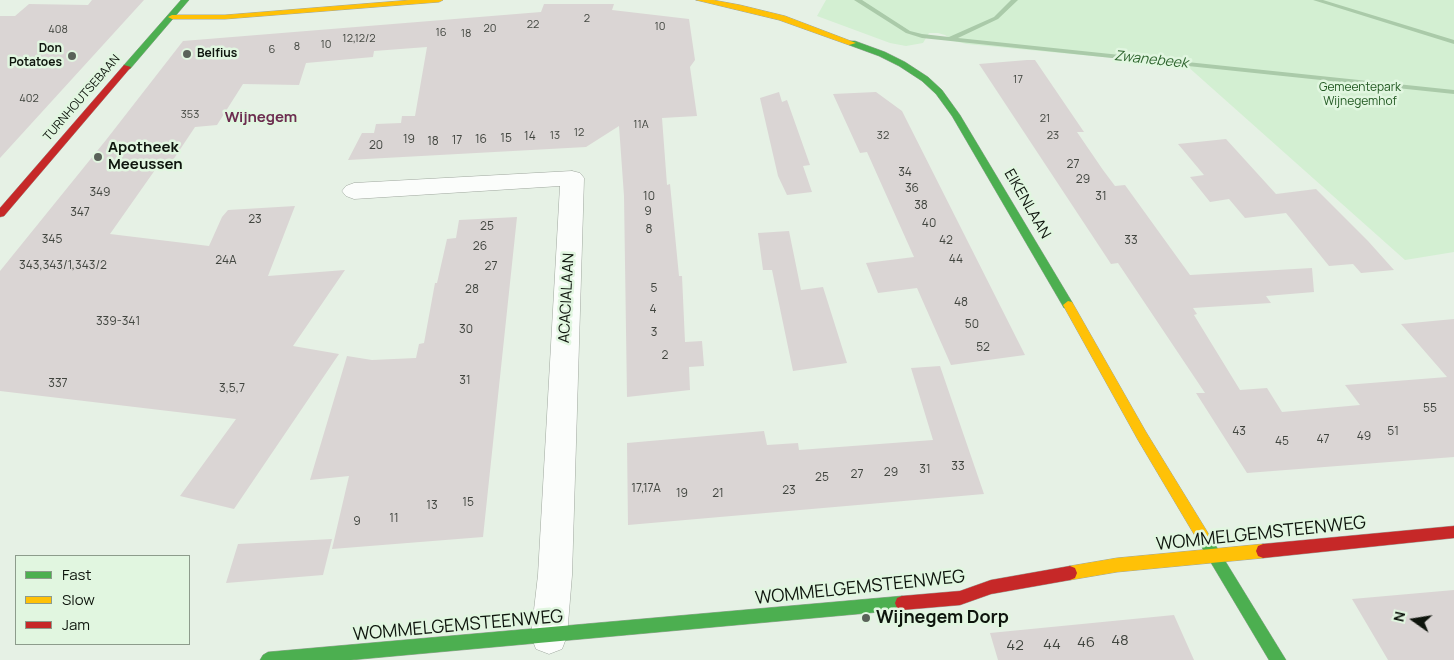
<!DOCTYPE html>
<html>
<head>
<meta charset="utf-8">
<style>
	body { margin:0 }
	#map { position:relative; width:1454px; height:660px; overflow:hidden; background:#e6f1e5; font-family:Manrope,sans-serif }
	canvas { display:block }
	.legend { position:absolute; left:15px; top:555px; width:175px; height:90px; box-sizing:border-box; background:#e1f6e0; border:1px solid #8d9c8c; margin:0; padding:6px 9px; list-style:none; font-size:15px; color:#0e150d }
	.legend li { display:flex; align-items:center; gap:10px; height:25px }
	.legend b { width:25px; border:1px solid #8d9c8c }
	.north { position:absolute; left:1389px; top:595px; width:50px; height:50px; -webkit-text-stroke:4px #e1f6e0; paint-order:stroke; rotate:283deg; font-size:14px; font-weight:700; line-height:20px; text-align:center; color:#0e150d }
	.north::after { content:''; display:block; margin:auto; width:18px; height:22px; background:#0e150d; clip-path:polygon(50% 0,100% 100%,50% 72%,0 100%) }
</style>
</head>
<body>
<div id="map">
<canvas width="1454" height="660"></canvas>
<ul class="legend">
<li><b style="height:6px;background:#4caf50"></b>Fast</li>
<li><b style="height:6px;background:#ffc107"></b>Slow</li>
<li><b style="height:6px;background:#c62828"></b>Jam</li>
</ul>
<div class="north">N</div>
</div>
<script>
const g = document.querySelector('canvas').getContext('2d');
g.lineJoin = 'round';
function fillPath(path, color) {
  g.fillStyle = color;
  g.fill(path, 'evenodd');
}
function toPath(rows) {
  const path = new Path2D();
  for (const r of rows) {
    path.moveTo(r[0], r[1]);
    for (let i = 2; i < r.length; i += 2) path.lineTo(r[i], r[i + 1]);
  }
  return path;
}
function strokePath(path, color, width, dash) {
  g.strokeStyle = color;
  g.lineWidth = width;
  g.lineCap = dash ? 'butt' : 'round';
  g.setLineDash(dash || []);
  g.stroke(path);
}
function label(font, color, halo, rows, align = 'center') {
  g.font = font + ' Manrope,sans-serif';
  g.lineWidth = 5;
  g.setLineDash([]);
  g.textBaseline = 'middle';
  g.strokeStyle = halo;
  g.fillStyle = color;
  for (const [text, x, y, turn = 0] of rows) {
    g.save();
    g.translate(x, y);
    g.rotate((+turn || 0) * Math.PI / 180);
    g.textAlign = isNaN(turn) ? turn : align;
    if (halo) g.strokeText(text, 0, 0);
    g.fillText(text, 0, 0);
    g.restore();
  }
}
fillPath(toPath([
	[826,0,1454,0,1454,252,1405,260,1186,65,967,44,954,41,945,35,938,33,929,33,923,43,906,46,890,43,817,16]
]), '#d3efd2');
fillPath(toPath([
	[854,0,862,0,910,31,922,34,949,37,994,17,1011,0,1018,0,998,19,958,38,1454,90,1454,94,922,38,906,33,854,0],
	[1313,0,1323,0,1454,40,1454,44,1313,0]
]), '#aacaa9');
fillPath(toPath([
	[92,0,144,0,0,158,0,16,15,16,29,4,88,5],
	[544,4,614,4,612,10,689,19,695,60,690,67,697,116,662,118,667,185,670,184,679,276,682,276,685,342,702,341,704,366,689,367,690,390,627,397,624,196,619,126,586,147,348,160,362,133,374,133,376,124,401,123,402,116,415,116,427,47,374,51,373,57,306,63,299,85,243,84,217,125,195,127,173,160,162,160,110,234,209,246,222,217,228,210,295,206,268,276,345,270,293,346,339,354,234,509,180,496,236,419,0,391,0,271,106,140,183,41,541,12],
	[1027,60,1035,60,1084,132,1077,132,1103,170,1115,186,1125,185,1190,275,1312,268,1314,292,1266,296,1271,303,1193,308,1197,314,1194,315,1240,390,1267,388,1282,412,1360,405,1345,385,1447,377,1401,324,1454,319,1454,457,1247,473,1196,393,1205,393,1118,263,1111,264,979,64],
	[779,92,782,102,787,100,810,165,803,166,812,192,787,195,778,176,760,98],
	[876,92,902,111,1025,355,951,365,917,288,878,293,866,263,914,257,867,152,860,153,833,94],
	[1226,139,1276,194,1316,189,1368,241,1394,270,1361,273,1353,264,1329,266,1286,213,1245,218,1229,199,1210,202,1190,177,1204,175,1178,144],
	[517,217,483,537,332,549,349,476,310,480,347,356,372,360,416,358,419,344,424,343,435,283,437,283,447,239,456,238,459,220],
	[789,231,801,290,823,287,847,363,793,371,772,270,763,270,758,233],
	[940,366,984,494,628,525,627,443,764,431,767,445,798,443,799,450,933,440,911,368],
	[332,539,323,575,226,583,238,544],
	[1454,590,1454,660,1388,660,1352,599],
	[1174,615,1194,660,998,660,990,633]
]), '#dad5d4');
const street = toPath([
	[572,171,580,173,584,178,572,575,567,636,562,649,549,654,536,649,531,636,538,575,560,186,354,199,346,196,342,191,346,186,354,183,572,171]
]);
const fast = toPath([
	[181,0,189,0,130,69,124,69,124,65,181,0],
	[849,41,855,41,885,52,905,62,928,77,942,90,960,115,1072,302,1073,305,1072,308,1064,308,952,116,936,94,922,81,899,66,879,56,849,45,849,41],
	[1203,531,1208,533,1286,660,1269,660,1198,541,1196,537,1198,533,1203,531],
	[902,596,907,598,909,603,907,608,902,610,351,660,260,660,263,655,268,652,902,596]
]);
const slow = toPath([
	[411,0,443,0,439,2,225,19,172,19,168,17,172,15,225,15,411,0],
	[696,0,713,0,740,5,785,16,856,43,849,45,779,20,696,0],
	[1068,301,1072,302,1146,432,1208,533,1210,537,1208,541,1203,543,1198,541,1138,440,1063,305,1068,301],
	[1263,544,1268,546,1270,551,1268,556,1263,558,1117,572,1070,580,1065,578,1063,573,1065,568,1070,566,1117,558,1263,544]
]);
const jam = toPath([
	[124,65,131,67,4,216,0,217,0,208,124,65],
	[1454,526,1454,538,1263,558,1258,556,1256,551,1258,546,1263,544,1454,526],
	[1070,566,1075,568,1077,573,1075,578,1070,580,991,594,960,605,902,610,897,608,895,603,897,598,902,596,960,591,991,580,1070,566]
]);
strokePath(street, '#9fa79e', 1);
strokePath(fast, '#9fa79e', 1);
strokePath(slow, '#9fa79e', 1);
strokePath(jam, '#9fa79e', 1);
fillPath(street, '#fbfdfb');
fillPath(fast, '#4caf50');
fillPath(slow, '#ffc107');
fillPath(jam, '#c62828');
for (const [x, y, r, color] of [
	[187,54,5,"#5a6259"],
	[72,56,5,"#5a6259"],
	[98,157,5,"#5a6259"],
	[866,618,5,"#5a6259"]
]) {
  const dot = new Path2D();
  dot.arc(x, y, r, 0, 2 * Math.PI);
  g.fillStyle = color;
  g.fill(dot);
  strokePath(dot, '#e1f6e0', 2);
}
label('11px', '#41453f', null, [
	["2",587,19],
	["22",533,25],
	["10",660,27],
	["20",490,29],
	["408",58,30],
	["16",441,33],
	["18",466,34],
	["12,12/2",359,39],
	["10",326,45],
	["8",297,47],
	["6",272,50],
	["17",1018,80],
	["402",29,99],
	["353",190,115],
	["21",1045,119],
	["11A",641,125],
	["12",579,133],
	["13",555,136],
	["32",883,136],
	["23",1053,136]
]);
label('bold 12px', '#0e150d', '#e1f6e0', [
	["Don",62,49],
	["Potatoes",62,63],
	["Belfius",197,54,"left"]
], 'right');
label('12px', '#215821', '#e1f6e0', [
	["Gemeentepark",1360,88],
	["Wijnegemhof",1360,102]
]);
label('12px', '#0e150d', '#e1f6e0', [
	["TURNHOUTSEBAAN",82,98,-49]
]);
label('12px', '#41453f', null, [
	["14",530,137],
	["15",506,139],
	["19",409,140],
	["16",481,140],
	["17",457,141],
	["18",433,142],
	["20",376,146],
	["27",1073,165],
	["34",905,173],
	["29",1083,180],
	["36",912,189],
	["349",100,193],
	["10",649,197],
	["31",1101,197],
	["38",921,206],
	["9",648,212],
	["347",80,213],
	["23",255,220],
	["40",929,224],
	["25",487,227],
	["8",649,230],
	["345",52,240],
	["42",946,241],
	["33",1131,241],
	["26",480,247],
	["44",956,260],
	["24A",226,261],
	["343,343/1,343/2",63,266],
	["27",491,267],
	["5",654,289],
	["28",472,290],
	["48",961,303],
	["4",653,310],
	["339-341",118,322],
	["50",972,325],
	["30",466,330],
	["3",654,333],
	["52",983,348],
	["2",665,356],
	["31",465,381],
	["337",58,384],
	["3,5,7",232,389],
	["55",1430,409],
	["43",1239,432],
	["51",1393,432],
	["49",1364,437],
	["47",1323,440],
	["45",1282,442],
	["33",958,467],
	["31",925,470],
	["29",891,473],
	["27",857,475],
	["25",822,478],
	["17,17A",646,489],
	["23",789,491],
	["19",682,494],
	["21",718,494],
	["15",468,503],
	["13",432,506],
	["11",394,519],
	["9",357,522]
]);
label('italic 14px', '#2f652f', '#e1f6e0', [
	["Zwanebeek",1151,60,6]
]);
label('bold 15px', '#6c2d4f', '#e1f6e0', [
	["Wijnegem",261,118]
]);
label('bold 15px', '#0e150d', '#e1f6e0', [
	["Apotheek",108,148],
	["Meeussen",108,165]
], 'left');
label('15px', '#0e150d', '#e1f6e0', [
	["EIKENLAAN",1027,204,60],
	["ACACIALAAN",567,298,-87]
]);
label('15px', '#41453f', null, [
	["48",1120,641],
	["46",1086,643],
	["44",1052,645],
	["42",1015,646]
]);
label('18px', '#0e150d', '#e1f6e0', [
	["WOMMELGEMSTEENWEG",1261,534,-6],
	["WOMMELGEMSTEENWEG",860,588,-6],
	["WOMMELGEMSTEENWEG",458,626,-5]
]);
label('bold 18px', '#0e150d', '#e1f6e0', [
	["Wijnegem Dorp",876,618]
], 'left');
</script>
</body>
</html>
